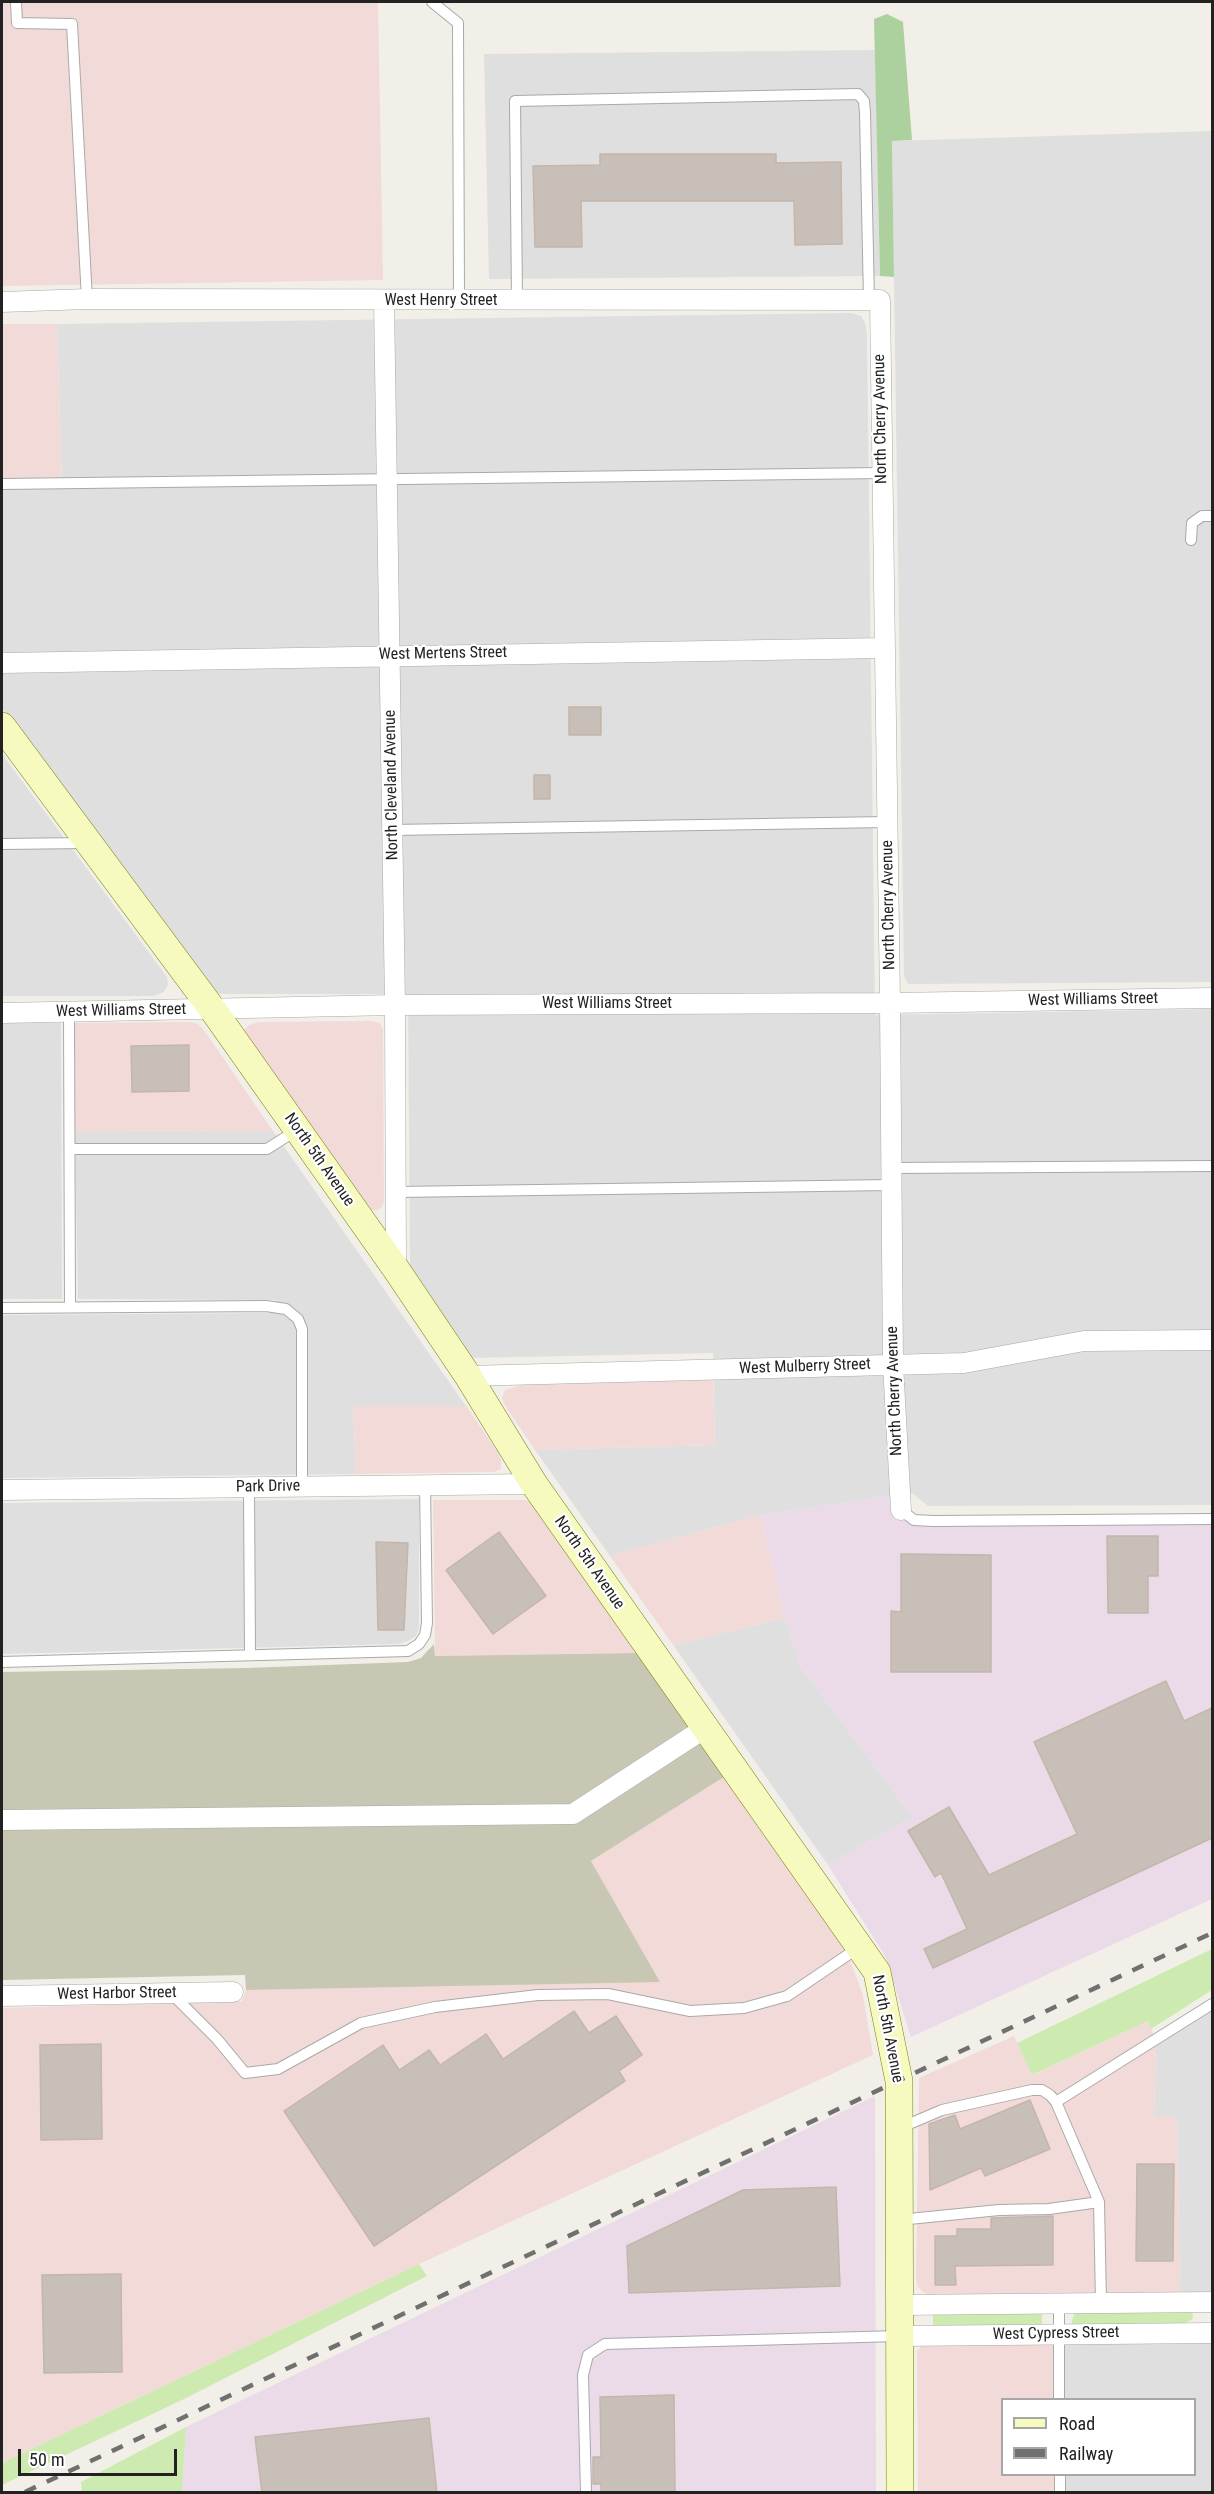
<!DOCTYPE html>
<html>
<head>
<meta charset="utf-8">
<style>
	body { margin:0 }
	#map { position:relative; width:1214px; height:2494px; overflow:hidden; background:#f2efe9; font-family:"Roboto Condensed",sans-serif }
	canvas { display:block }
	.frame { position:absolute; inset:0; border:3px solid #222; pointer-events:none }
	.legend { position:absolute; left:1001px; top:2398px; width:195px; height:78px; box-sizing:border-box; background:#fff; border:2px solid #a7a7a7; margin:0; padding:8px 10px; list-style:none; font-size:18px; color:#222 }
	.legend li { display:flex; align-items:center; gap:12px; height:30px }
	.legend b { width:30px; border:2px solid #a7a7a7 }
	.scale { position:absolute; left:18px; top:2449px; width:159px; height:27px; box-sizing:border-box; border:3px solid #222; border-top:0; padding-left:8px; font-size:18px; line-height:21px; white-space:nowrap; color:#222; -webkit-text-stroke:4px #fff; paint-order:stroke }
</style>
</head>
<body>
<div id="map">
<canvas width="1214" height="2494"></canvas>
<div class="frame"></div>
<ul class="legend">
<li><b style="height:8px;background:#f7fabf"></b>Road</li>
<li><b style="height:8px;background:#707070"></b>Railway</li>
</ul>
<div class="scale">50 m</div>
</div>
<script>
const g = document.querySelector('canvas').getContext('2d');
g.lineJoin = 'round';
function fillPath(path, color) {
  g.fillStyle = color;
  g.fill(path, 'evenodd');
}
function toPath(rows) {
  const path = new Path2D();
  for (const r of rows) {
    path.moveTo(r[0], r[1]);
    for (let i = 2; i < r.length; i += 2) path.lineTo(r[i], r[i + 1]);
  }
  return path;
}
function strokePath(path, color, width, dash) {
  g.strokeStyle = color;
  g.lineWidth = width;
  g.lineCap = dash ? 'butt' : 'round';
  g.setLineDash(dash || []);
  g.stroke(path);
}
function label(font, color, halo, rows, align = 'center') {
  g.font = font + ' "Roboto Condensed",sans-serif';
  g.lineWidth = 4.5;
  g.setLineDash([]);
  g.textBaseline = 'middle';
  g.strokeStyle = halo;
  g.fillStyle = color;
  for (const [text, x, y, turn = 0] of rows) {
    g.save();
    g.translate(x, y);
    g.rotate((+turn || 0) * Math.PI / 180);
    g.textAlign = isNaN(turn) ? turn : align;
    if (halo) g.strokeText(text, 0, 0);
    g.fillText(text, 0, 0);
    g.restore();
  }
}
fillPath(toPath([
	[875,50,880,276,489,279,484,54],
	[1212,131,1212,982,908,984,904,976,892,141],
	[851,313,861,316,865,323,867,334,875,1015,1212,1009,1212,1505,928,1506,912,1493,760,1515,610,1556,535,1450,715,1445,713,1353,470,1358,410,1265,408,994,221,994,213,992,2,708,2,490,62,488,57,324],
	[2,754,167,977,168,985,164,992,154,996,2,996],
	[2,1023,61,1023,62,1299,2,1299],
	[273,1131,466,1406,353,1406,356,1474,2,1478,2,1315,273,1313,276,1300,78,1299,75,1132],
	[419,1499,419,1629,416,1636,408,1641,398,1644,2,1654,2,1503],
	[785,1618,801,1667,913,1817,828,1865,673,1645],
	[1212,2004,1212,2294,1180,2295,1177,2118,1154,2117,1156,2042],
	[1212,2342,1212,2492,1067,2492,1067,2475,1194,2474,1194,2400,1065,2399,1065,2343]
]), '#e0dfdf');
fillPath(toPath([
	[2,2,378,2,383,280,2,286],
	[2,324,57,324,62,489,2,490],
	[371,1021,380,1023,383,1029,384,1202,381,1208,375,1211,369,1209,245,1037,244,1030,249,1025,258,1022],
	[190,1022,198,1024,204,1030,273,1131,75,1132,75,1023],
	[713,1380,715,1445,535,1450,504,1404,502,1397,505,1390,524,1384],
	[353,1406,466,1406,498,1452,501,1460,501,1469,494,1472,356,1474],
	[433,1500,524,1500,534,1502,640,1653,435,1656],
	[760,1515,785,1618,673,1645,610,1556],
	[727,1775,834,1932,851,1963,863,1995,873,2055,419,2264,2,2463,2,2008,242,2001,246,1990,659,1981,591,1861],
	[1148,2021,1156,2042,1154,2116,1177,2117,1180,2295,929,2296,922,2291,917,2286,916,2274,919,2078,1014,2036,1033,2075],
	[1065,2343,1065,2399,1002,2400,1002,2474,1067,2475,1067,2492,918,2492,917,2352,922,2345]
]), '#f2dad9');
fillPath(toPath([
	[891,1496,903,1518,1212,1522,1212,1899,911,2037,885,1956,828,1865,913,1817,801,1667,785,1618,760,1515],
	[875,2096,876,2492,182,2492,186,2427]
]), '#ebdbe8');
fillPath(toPath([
	[434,1644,435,1656,640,1653,727,1775,591,1861,660,1982,246,1990,245,1975,2,1980,2,1672,246,1668,408,1662,421,1658]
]), '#c7c7b4');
fillPath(toPath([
	[1212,1949,1212,1990,1151,2029,1148,2021,1032,2075,1017,2043],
	[419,2264,427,2276,182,2400,2,2485,2,2463],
	[1042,2312,1042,2326,933,2327,933,2313],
	[1080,2312,1191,2312,1193,2315,1192,2320,1185,2323,1071,2325,1074,2314],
	[186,2427,182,2492,82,2492,81,2482]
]), '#cdebb0');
fillPath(toPath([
	[887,14,903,22,912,140,892,141,894,277,880,276,874,19]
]), '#add19e');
const building = toPath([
	[600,154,776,154,776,163,841,162,842,244,795,245,794,201,581,201,582,247,535,247,533,166,600,165,600,154],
	[569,707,601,707,601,735,569,735,569,707],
	[534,775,550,775,550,799,534,799,534,775],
	[189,1045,189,1091,132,1092,131,1046,189,1045],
	[499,1532,546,1596,493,1634,446,1570,499,1532],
	[1107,1536,1158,1536,1158,1576,1148,1576,1148,1613,1108,1613,1107,1536],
	[376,1542,408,1543,404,1630,378,1630,376,1542],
	[901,1554,991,1555,991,1672,891,1672,891,1611,901,1612,901,1554],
	[1166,1681,1184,1721,1212,1708,1212,1838,933,1968,924,1949,967,1929,941,1873,935,1877,908,1831,949,1807,989,1875,1077,1834,1034,1742,1166,1681],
	[574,2011,589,2033,616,2016,642,2055,619,2071,625,2081,374,2246,284,2111,383,2045,399,2070,429,2050,440,2065,486,2034,503,2059,574,2011],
	[101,2044,102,2139,41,2140,40,2045,101,2044],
	[1030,2100,1050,2149,985,2176,981,2168,930,2190,929,2124,955,2115,960,2129,1030,2100],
	[1137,2164,1174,2164,1173,2261,1136,2261,1137,2164],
	[836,2187,840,2286,629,2293,627,2246,743,2190,836,2187],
	[1053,2216,1053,2265,955,2266,956,2285,935,2285,935,2236,957,2236,957,2229,991,2229,991,2218,1053,2216],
	[121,2274,122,2372,44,2373,42,2275,121,2274],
	[674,2395,675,2493,601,2493,601,2484,593,2484,593,2457,601,2457,600,2397,674,2395],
	[429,2418,437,2493,262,2493,255,2437,429,2418]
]);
fillPath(building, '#c7bfb8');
strokePath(building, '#c4b6ab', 1.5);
const lane = toPath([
	[16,2,17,23,72,24,87,299],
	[432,2,458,23,459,300],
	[517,300,515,101,858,94,864,101,865,113,869,300],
	[2,484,882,473],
	[1191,540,1192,523,1202,516,1212,516],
	[392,830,887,822],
	[2,844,85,843],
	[69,1012,70,1307],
	[70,1149,267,1149,297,1130],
	[891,1168,1212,1166],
	[396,1192,891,1185],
	[2,1308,266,1306,286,1309,298,1319,302,1329,302,1487],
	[249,1488,250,1655],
	[901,1510,914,1520,933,1521,1212,1519],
	[2,1662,408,1651,419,1644,425,1635,427,1623,425,1485],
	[171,1993,217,2039,245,2073,278,2069,361,2023,435,2007,538,1995,608,1994,690,2011,744,2008,787,1996,858,1948],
	[1056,2102,1212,2004],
	[902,2127,942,2110,1032,2090,1042,2090,1050,2095,1056,2102,1099,2202,1101,2303],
	[899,2220,999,2210,1049,2209,1099,2202],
	[1059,2303,1059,2400],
	[1060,2474,1060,2492],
	[586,2492,583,2375,588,2355,605,2344,899,2336]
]);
const street = toPath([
	[384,301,395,1005,396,1269],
	[2,302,87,299,880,300,890,1003,893,1364,901,1510],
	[2,663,884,648],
	[2,1013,395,1005,890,1003,1212,998],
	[468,1376,964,1363,1084,1341,1212,1340],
	[2,1490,534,1484],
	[2,1820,573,1814,705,1728],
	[2,1996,233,1992],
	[899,2305,1212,2302],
	[899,2336,1212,2333]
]);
const secondary = toPath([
	[2,726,213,1010,396,1269,468,1376,534,1484,877,1972,899,2081,900,2492]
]);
strokePath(lane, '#a9a9a9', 12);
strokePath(street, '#a9a9a9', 21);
strokePath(secondary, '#707d05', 28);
strokePath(lane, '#fff', 10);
strokePath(street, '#fff', 20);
strokePath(secondary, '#f7fabf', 27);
strokePath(toPath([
	[25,2492,1212,1933]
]), '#707070', 4.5, [12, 12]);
label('16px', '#222', '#fff', [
	["West Henry Street",441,301],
	["North Cherry Avenue",881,419,-91],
	["West Mertens Street",443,654,-1],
	["North Cleveland Avenue",392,785,-91],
	["North Cherry Avenue",889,905,-91],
	["West Williams Street",1093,1000,-1],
	["West Williams Street",607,1004],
	["West Williams Street",121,1011,-1],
	["North 5th Avenue",319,1160,55],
	["West Mulberry Street",805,1367,-2],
	["North Cherry Avenue",895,1391,-92],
	["Park Drive",268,1487,-1],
	["North 5th Avenue",589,1563,55],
	["West Harbor Street",117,1994,-1],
	["North 5th Avenue",887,2029,79],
	["West Cypress Street",1056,2334,-1]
]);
</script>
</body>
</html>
